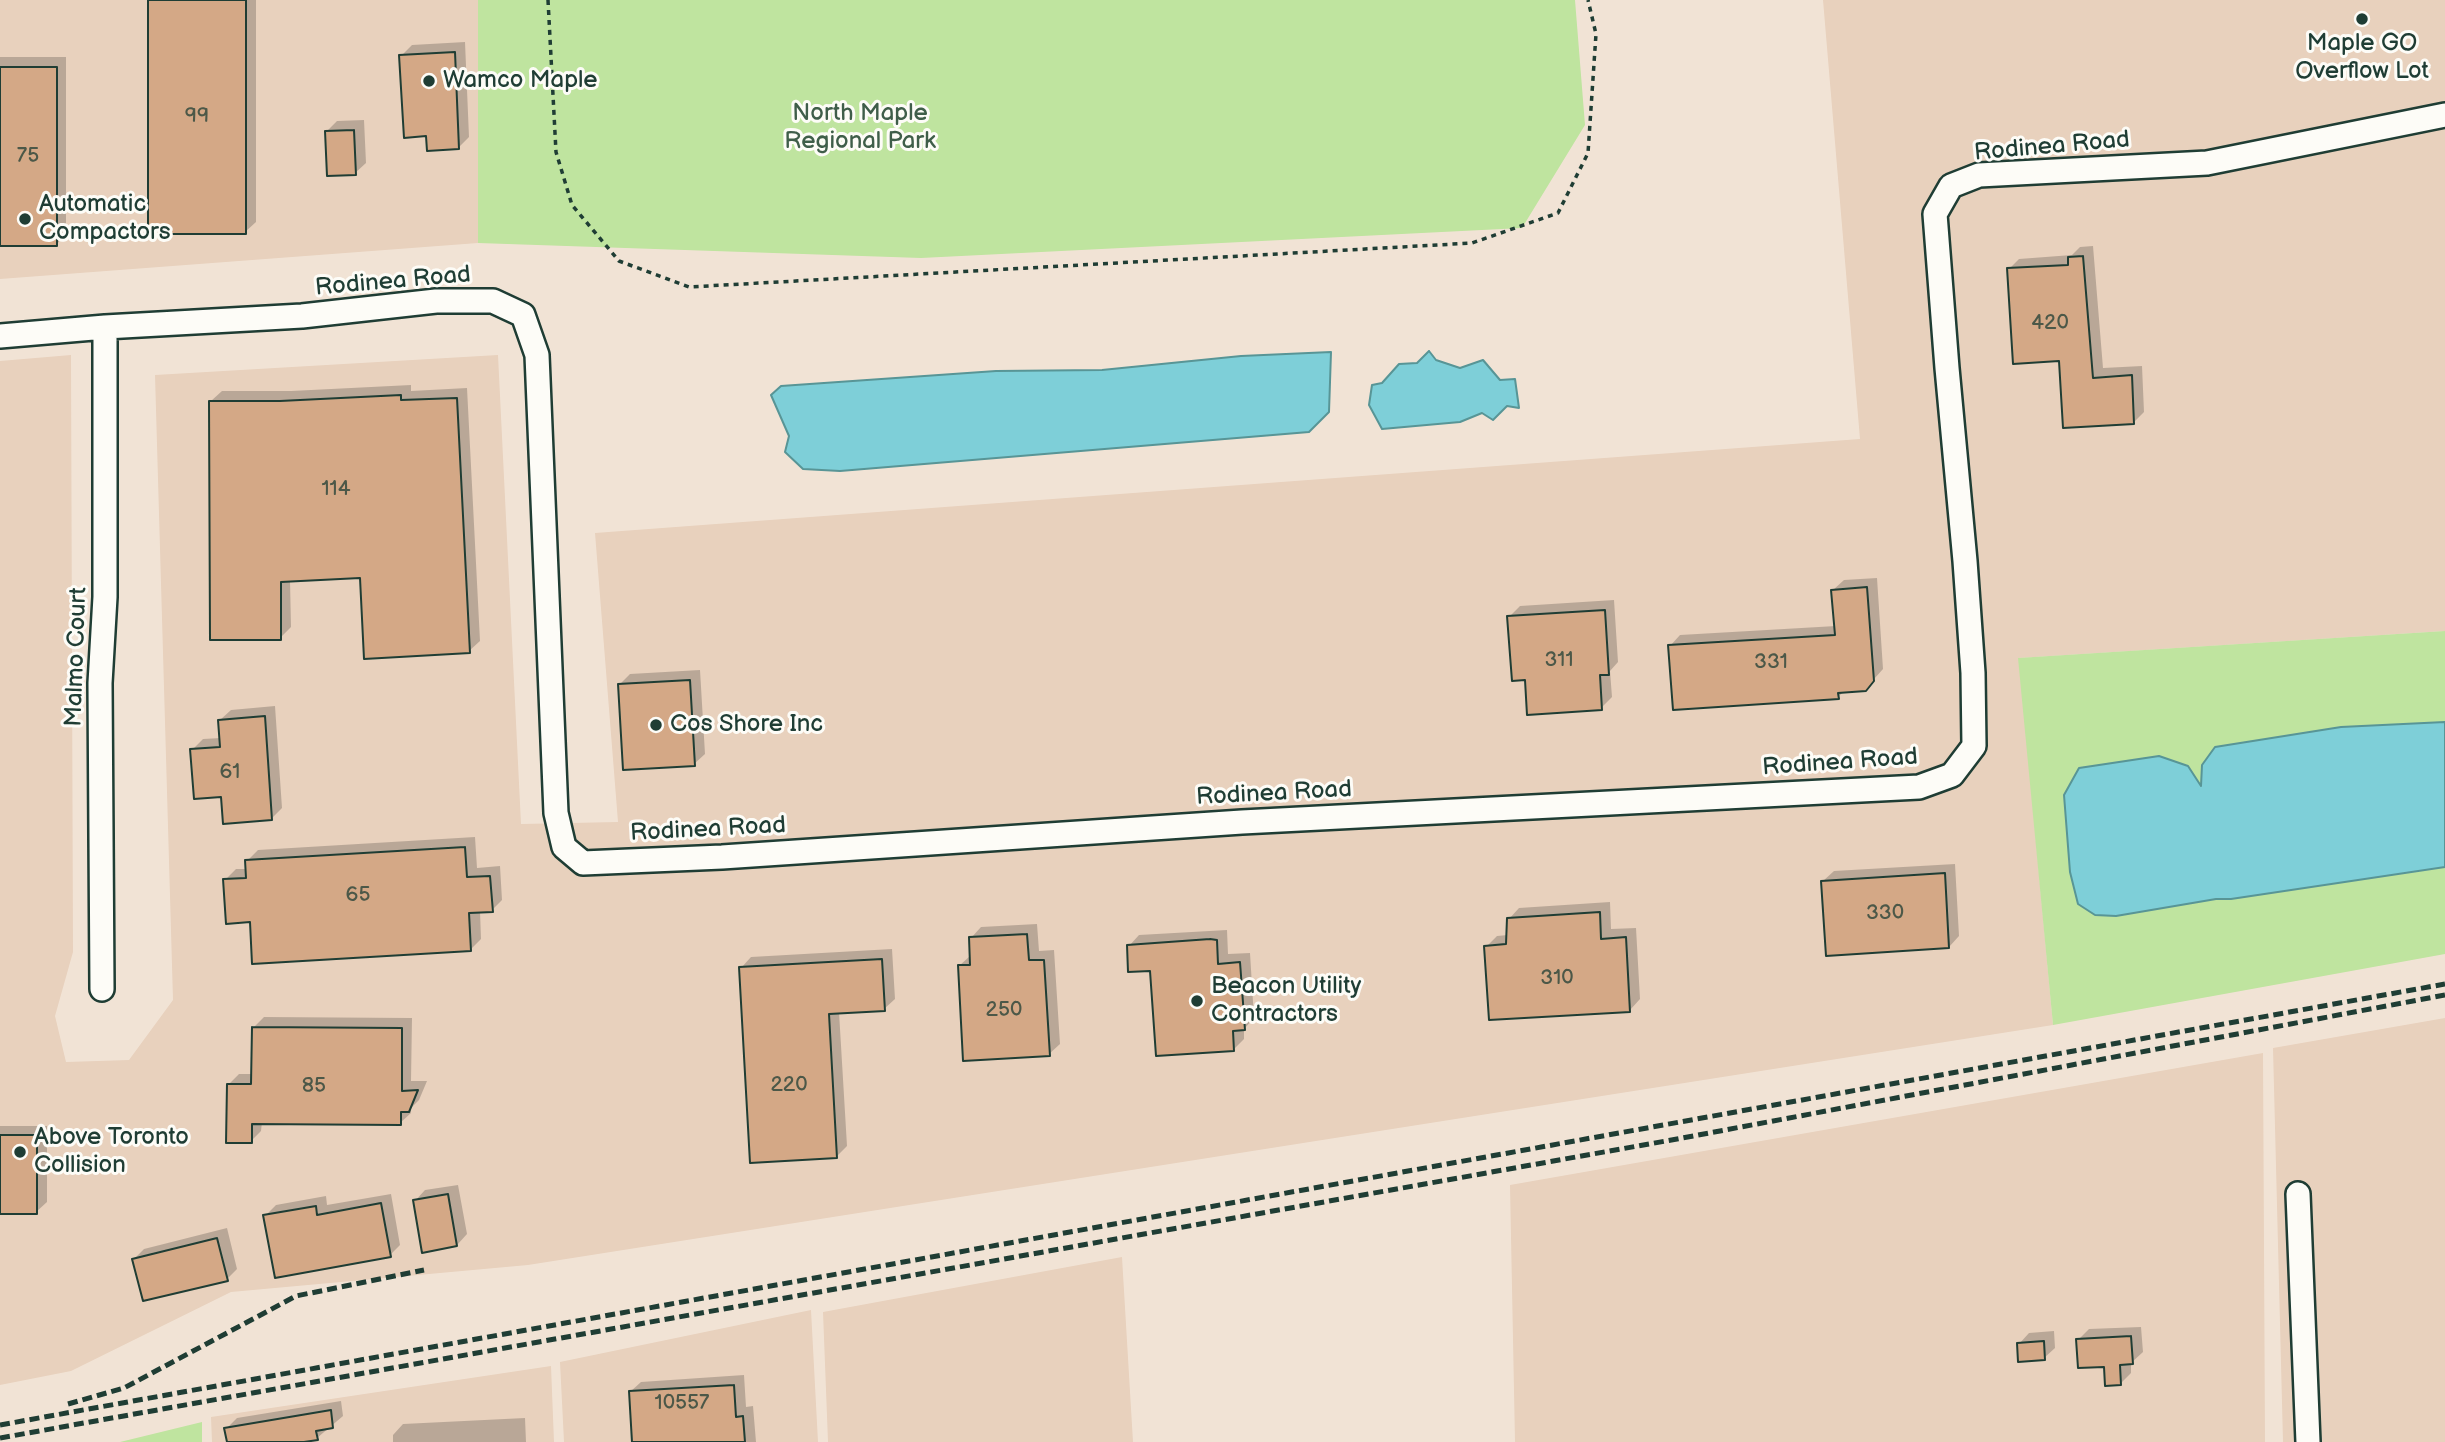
<!DOCTYPE html>
<html>
<head>
<meta charset="utf-8">
<style>
	body { margin:0 }
	canvas { display:block; background:#f1e3d5 }
</style>
</head>
<body>
<canvas width="2445" height="1442"></canvas>
<script>
const g = document.querySelector('canvas').getContext('2d');
g.lineJoin = 'round';
function fillPath(path, color) {
  g.fillStyle = color;
  g.fill(path, 'evenodd');
}
function toPath(rows) {
  const path = new Path2D();
  for (const r of rows) {
    path.moveTo(r[0], r[1]);
    for (let i = 2; i < r.length; i += 2) path.lineTo(r[i], r[i + 1]);
  }
  return path;
}
function strokePath(path, color, width, dash) {
  g.strokeStyle = color;
  g.lineWidth = width;
  g.lineCap = dash ? 'butt' : 'round';
  g.setLineDash(dash || []);
  g.stroke(path);
}
function label(font, color, halo, rows, align = 'center') {
  g.font = font + ' "Balsamiq Sans",sans-serif';
  g.lineWidth = 6;
  g.setLineDash([]);
  g.textBaseline = 'middle';
  g.strokeStyle = halo;
  g.fillStyle = color;
  for (const [text, x, y, turn = 0] of rows) {
    g.save();
    g.translate(x, y);
    g.rotate((+turn || 0) * Math.PI / 180);
    g.textAlign = isNaN(turn) ? turn : align;
    if (halo) g.strokeText(text, 0, 0);
    g.fillText(text, 0, 0);
    g.restore();
  }
}
fillPath(toPath([
	[0,0,478,0,478,243,0,279],
	[1823,0,2445,0,2445,631,2019,658,2053,1025,528,1265,231,1292,71,1371,0,1385,0,361,71,355,73,952,55,1016,66,1062,129,1060,173,1000,155,375,498,355,521,824,618,822,595,533,1860,439],
	[2445,1018,2445,1442,2283,1442,2273,1048],
	[2263,1053,2265,1442,1515,1442,1510,1185],
	[1122,1257,1133,1442,828,1442,823,1312],
	[811,1310,818,1442,564,1442,560,1362],
	[551,1366,554,1442,212,1442,211,1417]
]), '#e8d1bd');
fillPath(toPath([
	[478,0,1575,0,1585,125,1522,228,921,258,478,243],
	[2445,631,2445,954,2053,1025,2018,658],
	[202,1422,202,1442,120,1442]
]), '#bfe49f');
const water = toPath([
	[1429,351,1436,360,1460,368,1483,360,1500,380,1515,379,1519,408,1507,406,1493,420,1482,413,1460,422,1382,429,1369,405,1372,385,1382,383,1399,364,1417,363,1429,351],
	[1331,352,1329,412,1309,432,840,471,803,469,785,452,789,436,771,395,781,386,996,371,1102,370,1241,356,1331,352],
	[2445,722,2445,867,2231,899,2216,899,2116,916,2095,915,2078,904,2070,872,2064,795,2079,768,2159,756,2188,766,2201,786,2202,765,2215,747,2341,727,2445,722]
]);
fillPath(water, '#7ecfd8');
strokePath(water, '#589596', 2);
fillPath(toPath([
	[150,0,256,0,256,222,245,232],
	[465,42,469,137,459,147,428,134,401,56,412,45],
	[0,57,66,57,66,234,56,245,0,244],
	[364,120,366,163,355,173,327,131,337,121],
	[2093,246,2103,368,2142,366,2144,412,2134,422,2061,360,2009,269,2019,259,2072,255,2080,247],
	[411,385,411,391,467,388,480,641,469,651,362,577,290,580,291,627,280,638,211,401,222,391,291,391],
	[1877,578,1883,669,1865,689,1844,691,1838,697,1670,646,1680,635,1836,626,1833,590,1844,580],
	[1614,600,1618,662,1610,671,1612,697,1601,708,1526,678,1509,617,1520,606],
	[700,670,705,754,694,764,619,685,630,674],
	[275,706,282,808,271,819,223,795,192,750,203,739,221,738,220,720,231,710],
	[475,837,477,868,500,866,502,900,492,910,480,911,481,939,471,949,251,920,225,880,236,869,247,869,247,861,258,850],
	[1955,864,1959,936,1949,947,1823,881,1834,871],
	[1610,902,1611,929,1636,928,1640,999,1630,1010,1486,947,1497,936,1508,935,1509,919,1519,908],
	[1037,924,1039,951,1054,950,1060,1044,1049,1054,959,966,970,956,971,938,981,927],
	[1227,930,1228,954,1250,953,1254,1018,1244,1029,1244,1039,1234,1049,1129,946,1139,935],
	[892,949,895,999,884,1009,839,1012,847,1146,836,1157,741,968,751,957],
	[264,1017,412,1018,411,1081,427,1081,419,1100,411,1108,411,1113,400,1123,262,1122,261,1131,251,1141,228,1085,239,1074,253,1074,253,1028],
	[0,1126,47,1126,47,1202,36,1212,0,1212],
	[458,1185,467,1234,457,1245,415,1201,425,1190],
	[391,1194,400,1245,390,1255,265,1216,276,1205,326,1196,327,1205],
	[227,1228,237,1269,227,1279,134,1259,144,1249],
	[2141,1327,2143,1352,2131,1363,2131,1373,2121,1383,2078,1340,2089,1329],
	[2054,1331,2055,1348,2044,1358,2019,1344,2029,1333],
	[744,1375,746,1407,753,1406,756,1442,633,1442,630,1392,641,1382],
	[341,1401,343,1416,317,1438,293,1442,228,1442,226,1429,237,1418],
	[525,1418,526,1442,393,1442,393,1435,403,1424]
]), '#0003');
const building = toPath([
	[148,0,246,0,246,234,148,234,148,0],
	[455,52,459,149,427,151,426,136,404,138,399,55,455,52],
	[0,67,57,67,57,246,0,246,0,67],
	[354,130,356,175,327,176,325,131,354,130],
	[2083,256,2093,378,2132,375,2134,424,2063,428,2059,361,2013,364,2007,268,2068,265,2068,257,2083,256],
	[401,395,401,400,457,398,470,653,364,659,360,578,281,582,281,640,210,640,209,401,280,401,401,395],
	[1867,587,1874,681,1866,691,1838,693,1839,699,1673,710,1668,645,1835,635,1831,590,1867,587],
	[1605,610,1609,675,1600,675,1602,710,1527,715,1525,680,1512,681,1507,616,1605,610],
	[690,680,695,766,623,770,618,684,690,680],
	[265,716,272,820,223,824,221,797,194,799,190,749,220,747,218,720,265,716],
	[465,847,467,877,490,876,493,912,469,913,471,951,252,964,250,922,226,924,223,879,246,878,245,860,465,847],
	[1945,873,1949,948,1826,956,1821,881,1945,873],
	[1600,912,1601,939,1626,937,1630,1012,1489,1020,1484,946,1506,944,1507,918,1600,912],
	[1027,934,1029,960,1044,960,1050,1056,963,1061,958,965,970,965,969,937,1027,934],
	[1210,939,1217,940,1218,964,1240,962,1245,1030,1233,1031,1234,1051,1156,1056,1150,971,1128,972,1127,945,1210,939],
	[882,959,885,1011,829,1014,837,1158,750,1163,739,967,882,959],
	[252,1027,402,1028,402,1091,418,1090,409,1112,401,1112,401,1125,252,1124,252,1143,226,1143,227,1084,251,1084,252,1027],
	[0,1135,37,1135,37,1214,0,1214,0,1135],
	[448,1194,457,1246,422,1253,413,1200,448,1194],
	[381,1203,391,1257,275,1278,263,1215,316,1206,317,1215,381,1203],
	[217,1238,228,1281,143,1301,132,1259,217,1238],
	[2131,1336,2133,1364,2120,1365,2121,1385,2105,1386,2104,1367,2078,1368,2076,1339,2131,1336],
	[2044,1341,2045,1360,2018,1362,2017,1343,2044,1341],
	[734,1385,736,1417,743,1416,745,1442,632,1442,629,1391,734,1385],
	[331,1410,333,1428,316,1431,318,1440,304,1442,227,1442,224,1428,331,1410]
]);
fillPath(building, '#d4a886');
strokePath(building, '#1f3d34', 2);
const minor = toPath([
	[0,336,105,327,302,316,436,301,493,301,523,315,537,355,556,813,564,847,583,863,722,857,1242,822,1919,787,1952,775,1974,746,1973,673,1965,561,1947,368,1935,214,1951,186,1979,175,2207,163,2445,115],
	[102,989,100,683,105,597,105,327],
	[2298,1194,2308,1442]
]);
strokePath(minor, '#1f3d34', 28);
strokePath(toPath([
	[548,0,556,152,572,205,619,261,689,287,1472,243,1558,213,1588,153,1596,34,1588,0]
]), '#1f3d34', 3.5, [5, 5]);
strokePath(minor, '#fdfcf7', 23);
strokePath(toPath([
	[68,1404,124,1388,296,1296,424,1270],
	[0,1425,2445,984],
	[0,1438,1677,1139,2445,995]
]), '#1f3d34', 5, [10, 5]);
for (const [x, y, r, color] of [
	[2362,19,7,"#1f3d34"],
	[429,81,7,"#1f3d34"],
	[25,219,7,"#1f3d34"],
	[656,725,7,"#1f3d34"],
	[1197,1001,7,"#1f3d34"],
	[20,1152,7,"#1f3d34"]
]) {
  const dot = new Path2D();
  dot.arc(x, y, r, 0, 2 * Math.PI);
  g.fillStyle = color;
  g.fill(dot);
  strokePath(dot, '#fdfcf7', 2.5);
}
label('21px', '#4c5848', null, [
	["99",197,117],
	["75",28,157],
	["420",2050,324],
	["114",336,490],
	["311",1559,661],
	["331",1771,663],
	["61",230,773],
	["65",358,896],
	["330",1885,914],
	["310",1557,979],
	["250",1004,1011],
	["220",789,1086],
	["85",314,1087],
	["10557",682,1404]
]);
label('24px', '#1f3d34', '#fdfcf7', [
	["Maple GO",2362,44,"center"],
	["Overflow Lot",2362,72,"center"],
	["Wamco Maple",443,81],
	["Automatic",39,205],
	["Compactors",39,233],
	["Cos Shore Inc",670,725],
	["Beacon Utility",1211,987],
	["Contractors",1211,1015],
	["Above Toronto",34,1138],
	["Collision",34,1166]
], 'left');
label('24px', '#3f5e49', '#fdfcf7', [
	["North Maple",860,114],
	["Regional Park",860,142]
]);
label('24px', '#1f3d34', '#fdfcf7', [
	["Rodinea Road",2052,147,-5],
	["Rodinea Road",393,282,-5],
	["Malmo Court",77,657,-88],
	["Rodinea Road",1840,763,-4],
	["Rodinea Road",1274,794,-3],
	["Rodinea Road",708,830,-3]
]);
</script>
</body>
</html>
